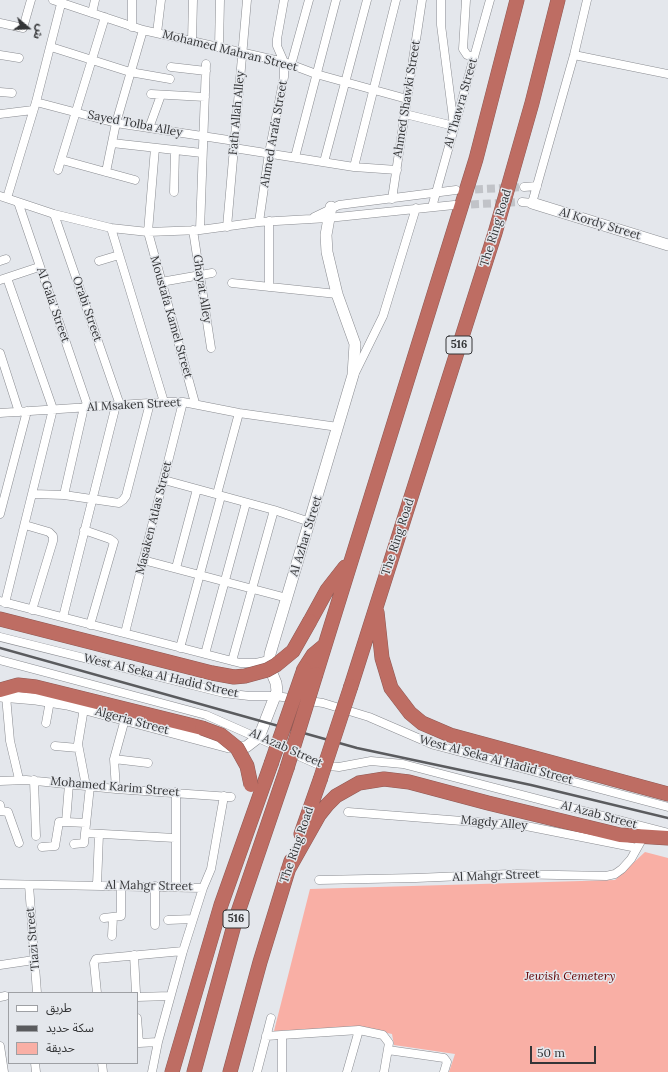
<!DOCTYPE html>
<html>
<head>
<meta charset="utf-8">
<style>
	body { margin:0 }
	#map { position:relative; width:668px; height:1072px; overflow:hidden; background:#e4e7ec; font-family:Lora,"Noto Sans Arabic",serif }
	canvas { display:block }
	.legend { position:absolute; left:8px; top:992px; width:130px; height:72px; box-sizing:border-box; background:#e4e7ec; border:1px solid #9ea0a4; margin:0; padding:5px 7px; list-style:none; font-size:12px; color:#343537 }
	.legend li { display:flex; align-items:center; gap:8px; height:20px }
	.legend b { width:20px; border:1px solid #9ea0a4 }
	.north { position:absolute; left:8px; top:8px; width:40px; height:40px; -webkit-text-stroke:3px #e4e7ec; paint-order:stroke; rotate:109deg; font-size:11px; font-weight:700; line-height:16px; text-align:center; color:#343537 }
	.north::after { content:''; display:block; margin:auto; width:14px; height:18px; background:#343537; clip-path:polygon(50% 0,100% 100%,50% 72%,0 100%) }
	.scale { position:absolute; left:530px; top:1046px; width:66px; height:18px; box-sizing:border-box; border:2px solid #343537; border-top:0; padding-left:5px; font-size:12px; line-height:14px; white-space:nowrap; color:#343537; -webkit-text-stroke:3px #e4e7ec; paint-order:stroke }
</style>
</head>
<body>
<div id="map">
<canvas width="668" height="1072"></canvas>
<ul class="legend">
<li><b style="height:5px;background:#fff"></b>طريق</li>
<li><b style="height:5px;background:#5a5b5e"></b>سكة حديد</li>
<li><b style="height:11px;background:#f9afa5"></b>حديقة</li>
</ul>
<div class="north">ش</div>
<div class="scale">50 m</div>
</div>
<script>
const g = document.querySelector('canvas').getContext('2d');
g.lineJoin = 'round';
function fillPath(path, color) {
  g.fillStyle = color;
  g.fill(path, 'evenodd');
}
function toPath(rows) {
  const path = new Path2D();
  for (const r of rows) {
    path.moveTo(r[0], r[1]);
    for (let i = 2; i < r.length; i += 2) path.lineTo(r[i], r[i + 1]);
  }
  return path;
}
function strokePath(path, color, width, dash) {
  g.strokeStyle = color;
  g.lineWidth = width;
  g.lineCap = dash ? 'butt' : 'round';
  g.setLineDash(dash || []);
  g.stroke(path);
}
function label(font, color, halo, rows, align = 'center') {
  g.font = font + ' Lora,serif';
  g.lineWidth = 3;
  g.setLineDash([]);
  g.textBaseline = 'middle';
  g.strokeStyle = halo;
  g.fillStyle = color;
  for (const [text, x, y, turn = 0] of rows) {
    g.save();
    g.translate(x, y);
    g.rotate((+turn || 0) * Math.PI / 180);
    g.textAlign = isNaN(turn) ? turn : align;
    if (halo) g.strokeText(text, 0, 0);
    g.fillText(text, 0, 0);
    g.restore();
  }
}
fillPath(toPath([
	[645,852,668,858,668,1072,449,1072,455,1054,394,1045,392,1034,360,1027,274,1031,310,889,615,880]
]), '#f9afa5');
strokePath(toPath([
	[463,190,524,187],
	[459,205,522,202]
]), '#c1c3c8', 8, [8, 4]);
const street = toPath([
	[53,0,143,30,284,62,316,74,407,99],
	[466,0,463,49,467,55,474,57],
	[92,13,95,0],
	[0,23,23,28,31,0],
	[132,27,132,0],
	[157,33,161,0],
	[192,41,193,0],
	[51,47,130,72,170,79],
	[219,47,220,0],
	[0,55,19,58],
	[574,55,668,74],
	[291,65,309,0],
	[171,67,206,71],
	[0,92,12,93],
	[151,94,205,97],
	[36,102,116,123,235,141],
	[0,114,33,110],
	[405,114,454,126,441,25,441,0],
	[149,128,161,95],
	[112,143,202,153],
	[155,148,148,232,195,403],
	[234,148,354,167,397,170],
	[295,157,336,0],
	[62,160,135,180],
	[324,162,367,0],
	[354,167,396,0],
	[58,170,105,17],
	[106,172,116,123,143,30],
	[524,187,537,186],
	[174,192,175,150],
	[0,196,54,214,111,228,148,232,200,230,259,222,328,218,454,205],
	[7,198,36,102,62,0],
	[392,199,422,0],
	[18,202,88,407],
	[522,202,532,203,574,55,587,0],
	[432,207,490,0],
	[54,214,120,405],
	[314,217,339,205,456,190],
	[259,222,269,153,284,77,284,62,277,46,277,39,284,0],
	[227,227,247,0],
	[111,228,164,402],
	[193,230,211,348],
	[200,230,206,64],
	[0,261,6,259],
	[99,261,119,255],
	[0,280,39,267],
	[161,282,212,273],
	[232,283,337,294],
	[269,287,269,221],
	[0,353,19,412],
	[354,375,383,316,416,208],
	[0,413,164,402,183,402,239,413,338,427],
	[164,480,274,510,310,522],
	[33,494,64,495,119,503,123,500,126,496,150,403],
	[217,494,239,413],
	[64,495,84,407],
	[0,514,27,411],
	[25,525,49,532,53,536,53,541,32,610],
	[84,530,110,539,114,542,90,625],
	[143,560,287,598],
	[176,568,197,489],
	[0,601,240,663,256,663,269,660],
	[5,603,53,409,7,278],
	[63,617,116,405],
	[125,633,183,402],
	[0,637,224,693,249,696,276,696,323,703,369,717,434,745,668,807],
	[180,648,221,496],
	[205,654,246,503],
	[0,660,206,715,319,765,339,767,371,761,403,764,668,833],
	[232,661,274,510],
	[6,696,10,741,19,779],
	[84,708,78,744,86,786],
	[46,723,50,701],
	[55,746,78,748],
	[114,759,148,763],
	[34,780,36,836],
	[0,781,26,780,116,789,231,797],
	[116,789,114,759,125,719],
	[0,805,1,811,8,812,19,843],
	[348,812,526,826,637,848],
	[66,822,86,823],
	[85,833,175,838],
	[74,844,84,843,90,786],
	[42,847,55,846,59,822,66,822,69,784],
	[319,880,416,878,510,874,606,876,615,874,622,869,631,859,645,834],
	[0,884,203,888,183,951,158,1042,152,1072],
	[29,885,37,993],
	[97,885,99,834],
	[155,886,155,925],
	[176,886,176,792],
	[203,888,211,869,224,796],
	[104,918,121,916,121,886],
	[168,920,193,919],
	[112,936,113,917],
	[134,955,136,993],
	[0,965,34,960],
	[97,993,94,963,96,959,183,951],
	[0,997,5,996],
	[137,997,170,996],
	[137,1018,139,1043,158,1042],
	[266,1036,359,1030,383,1035,389,1043,384,1072],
	[0,1046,4,1072],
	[388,1050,444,1058,447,1062,444,1072],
	[35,1063,36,1072],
	[102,1063,103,1072],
	[257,1072,271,1018],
	[282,1072,282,1035],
	[347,1072,359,1030]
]);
const secondary = toPath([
	[532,203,668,245],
	[0,696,36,699,67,704,229,747,246,747,259,737,277,691,276,683,269,666,270,654,353,375,355,344,337,294,327,252,326,235,331,207]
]);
const highway = toPath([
	[377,612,382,658,391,688,410,713,422,723,450,735,668,794],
	[0,619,212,673],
	[310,621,327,590,345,567],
	[304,669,313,655,325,645],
	[316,674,476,159,517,0],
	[351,686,495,233,532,103,558,0],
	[0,690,18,685,36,687,202,728],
	[301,834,320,780],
	[288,870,319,815,327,805,336,796,359,783,384,779,409,782,488,803,620,835,668,838],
	[172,1072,221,905,271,764],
	[194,1072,236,918,287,768],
	[230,1072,260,962,291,861]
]);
strokePath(street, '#8a8c91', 9);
strokePath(secondary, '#8a8c91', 12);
strokePath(highway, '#8e5954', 15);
strokePath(street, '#fff', 8);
strokePath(secondary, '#fff', 11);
strokePath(highway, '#be6d63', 14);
strokePath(toPath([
	[0,648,357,748,531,785,668,818]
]), '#5a5b5e', 2.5);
const highwayBridge = toPath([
	[212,673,234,677,245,676,267,670,276,665,293,651,310,621],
	[202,728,221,735,237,748,247,766,251,785],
	[271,764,304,669],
	[287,768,316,674],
	[320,780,351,686]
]);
strokePath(highwayBridge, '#8e5954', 15, []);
strokePath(highwayBridge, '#be6d63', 14);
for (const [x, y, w] of [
	[459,345,26],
	[236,919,26]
]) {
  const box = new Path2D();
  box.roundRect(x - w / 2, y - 9, w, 18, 3);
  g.fillStyle = '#e4e7ec';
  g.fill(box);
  strokePath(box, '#343537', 1);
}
label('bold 11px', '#343537', null, [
	["516",459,345],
	["516",236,919]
]);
label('12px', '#343537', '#e4e7ec', [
	["Mohamed Mahran Street",230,51,14],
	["Ahmed Shawki Street",407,99,-81],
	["Al Thawra Street",461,103,-74],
	["Fath Allah Alley",237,113,-85],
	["Sayed Tolba Alley",135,124,11],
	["Ahmed Arafa Street",274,134,-80],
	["Al Kordy Street",600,224,17],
	["The Ring Road",496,228,-73],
	["Ghayat Alley",202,289,81],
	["Al Gala' Street",53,305,71],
	["Orabi Street",87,309,71],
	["Moustafa Kamel Street",171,317,74],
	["Al Msaken Street",134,405,-3],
	["Masaken Atlas Street",154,518,-76],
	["Al Azhar Street",306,536,-73],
	["The Ring Road",398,537,-72],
	["West Al Seka Al Hadid Street",161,676,13],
	["Algeria Street",132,721,15],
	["Al Azab Street",286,748,24],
	["West Al Seka Al Hadid Street",496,760,15],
	["Mohamed Karim Street",115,787,5],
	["Al Azab Street",599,815,15],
	["Magdy Alley",494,823,5],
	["The Ring Road",297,845,-71],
	["Al Mahgr Street",496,876,-2],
	["Al Mahgr Street",149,886,1],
	["Tiazi Street",33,939,-95]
]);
label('italic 12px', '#600003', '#e4e7ec', [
	["Jewish Cemetery",570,977]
]);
</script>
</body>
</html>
